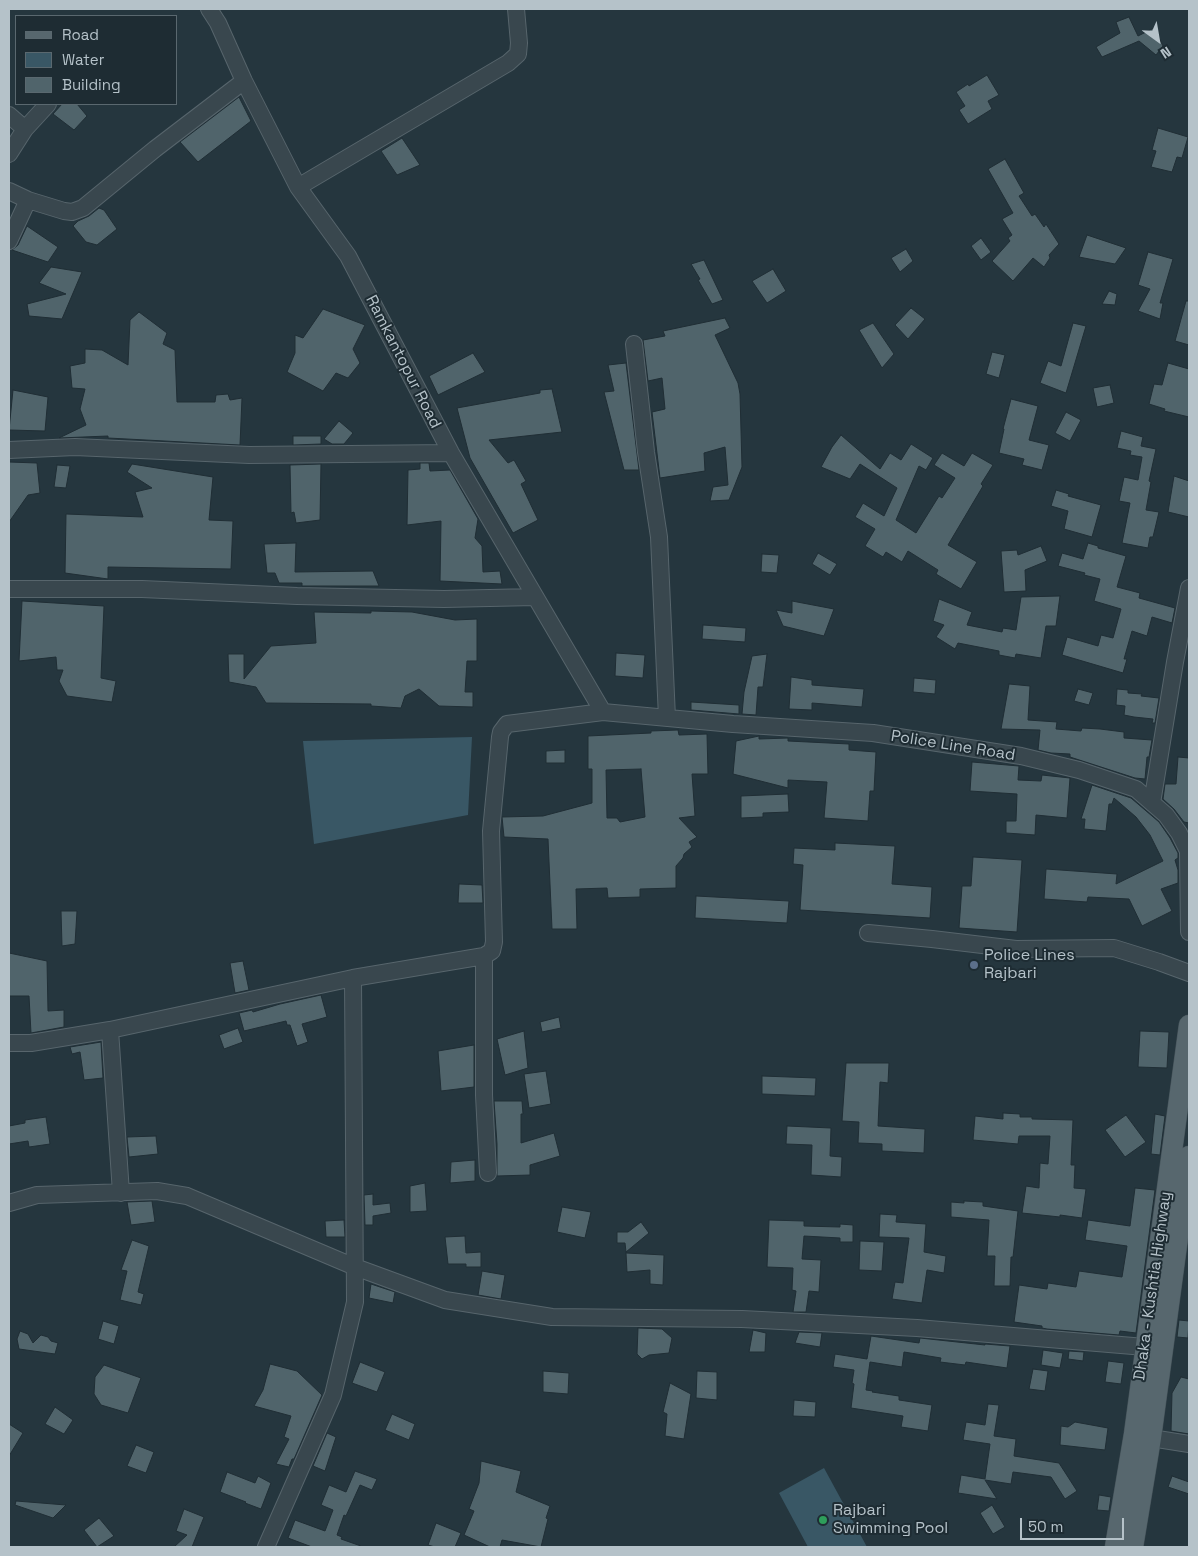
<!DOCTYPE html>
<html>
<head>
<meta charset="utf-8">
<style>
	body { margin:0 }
	#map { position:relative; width:1198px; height:1556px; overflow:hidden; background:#25363e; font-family:"Space Grotesk",sans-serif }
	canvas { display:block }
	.frame { position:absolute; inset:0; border:10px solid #b5c2c9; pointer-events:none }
	.legend { position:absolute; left:15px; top:15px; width:162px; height:90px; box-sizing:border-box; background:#1e2c33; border:1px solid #5a686f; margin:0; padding:6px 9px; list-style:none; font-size:15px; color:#b5c2c9 }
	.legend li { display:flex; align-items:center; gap:10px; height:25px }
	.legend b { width:25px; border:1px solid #5a686f }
	.north { position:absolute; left:1133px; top:15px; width:50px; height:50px; -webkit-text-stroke:4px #1e2c33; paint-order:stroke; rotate:148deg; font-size:14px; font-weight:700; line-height:20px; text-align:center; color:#b5c2c9 }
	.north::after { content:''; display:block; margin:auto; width:18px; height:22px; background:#b5c2c9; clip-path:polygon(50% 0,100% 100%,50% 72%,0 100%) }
	.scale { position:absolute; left:1020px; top:1518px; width:104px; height:22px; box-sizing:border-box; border:2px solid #b5c2c9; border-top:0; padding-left:6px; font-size:15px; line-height:18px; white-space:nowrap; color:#b5c2c9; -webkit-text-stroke:4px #1e2c33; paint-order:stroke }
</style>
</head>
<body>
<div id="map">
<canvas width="1198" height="1556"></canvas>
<div class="frame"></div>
<ul class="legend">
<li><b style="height:6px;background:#57676e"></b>Road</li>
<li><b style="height:14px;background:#395765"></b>Water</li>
<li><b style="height:14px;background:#50646b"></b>Building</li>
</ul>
<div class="north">N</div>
<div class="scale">50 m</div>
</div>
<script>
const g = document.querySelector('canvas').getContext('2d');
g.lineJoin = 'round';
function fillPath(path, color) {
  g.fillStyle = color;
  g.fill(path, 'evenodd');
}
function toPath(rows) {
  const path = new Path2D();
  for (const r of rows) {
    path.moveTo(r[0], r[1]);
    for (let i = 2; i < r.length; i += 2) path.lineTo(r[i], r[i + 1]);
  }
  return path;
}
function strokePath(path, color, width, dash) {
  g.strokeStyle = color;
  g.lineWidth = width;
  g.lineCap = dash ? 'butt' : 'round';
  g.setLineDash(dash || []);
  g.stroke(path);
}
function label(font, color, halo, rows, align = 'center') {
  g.font = font + ' "Space Grotesk",sans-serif';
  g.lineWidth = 4;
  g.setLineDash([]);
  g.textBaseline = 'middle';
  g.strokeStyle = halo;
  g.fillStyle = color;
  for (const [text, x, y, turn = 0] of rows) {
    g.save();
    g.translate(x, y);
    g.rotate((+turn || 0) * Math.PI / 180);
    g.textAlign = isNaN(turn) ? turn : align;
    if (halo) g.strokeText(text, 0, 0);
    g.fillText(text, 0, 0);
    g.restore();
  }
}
fillPath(toPath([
	[472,737,468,815,314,844,303,741],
	[824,1468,867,1547,808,1547,779,1493]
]), '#395765');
const building = toPath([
	[1129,17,1138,36,1154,28,1163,46,1156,55,1139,41,1102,57,1096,47,1120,33,1116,22,1129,17],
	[987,75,999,95,988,101,992,109,968,124,959,110,965,106,956,92,968,84,969,86,987,75],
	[239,97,251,121,198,162,180,142,239,97],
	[62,104,77,104,87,116,74,130,53,114,62,104],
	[1158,128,1188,137,1182,158,1177,157,1172,172,1151,167,1156,151,1152,150,1158,128],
	[402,138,420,165,397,175,381,151,402,138],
	[1005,159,1024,193,1019,196,1032,216,1035,214,1044,227,1046,224,1059,244,1049,255,1050,258,1044,267,1033,258,1013,281,992,261,1010,241,1008,238,1012,235,1002,219,1013,213,988,169,1005,159],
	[99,208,104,210,117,229,97,245,86,242,73,226,78,221,89,216,99,208],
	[27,226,58,247,48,262,12,250,18,245,27,226],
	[1087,235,1126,248,1115,264,1079,257,1087,235],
	[981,238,991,252,981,260,971,246,981,238],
	[906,249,913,261,900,272,891,258,906,249],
	[1148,252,1173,259,1160,303,1163,303,1160,319,1138,311,1150,289,1138,285,1148,252],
	[704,260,723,300,712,304,698,280,700,279,691,264,704,260],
	[51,267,82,272,62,319,29,316,27,304,66,294,39,283,51,267],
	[773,269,786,291,767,303,752,281,773,269],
	[1109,291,1117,294,1115,305,1102,304,1109,291],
	[1186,301,1189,301,1189,345,1175,341,1186,301],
	[911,308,925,319,908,339,895,325,911,308],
	[323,309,365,325,353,349,360,363,348,378,336,373,323,391,287,372,295,353,295,335,303,338,323,309],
	[139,312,167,333,163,344,175,350,177,402,215,402,216,395,228,394,230,400,242,398,240,445,108,438,108,436,59,438,86,425,80,409,85,389,72,388,70,366,85,363,85,349,102,350,128,365,130,320,139,312],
	[725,318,730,328,715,335,738,383,740,394,742,467,729,500,710,501,713,487,728,485,725,447,704,453,705,471,660,478,652,412,665,409,662,378,648,381,643,340,665,336,663,331,725,318],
	[873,323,894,354,882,368,859,330,873,323],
	[1073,323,1086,326,1066,393,1040,383,1048,361,1061,366,1073,323],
	[992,352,1005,355,999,378,986,374,992,352],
	[473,353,485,372,438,395,429,376,473,353],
	[626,363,639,470,624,470,604,392,614,391,608,365,626,363],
	[1168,363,1189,369,1189,417,1164,411,1165,409,1149,404,1154,384,1162,385,1168,363],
	[1110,385,1114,403,1097,407,1093,388,1110,385],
	[552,389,562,432,489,440,508,463,514,460,526,481,521,484,538,520,513,533,470,458,457,408,540,393,540,390,552,389],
	[13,390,48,397,45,431,9,430,13,390],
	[1011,399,1038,406,1029,440,1049,445,1042,470,1022,465,1024,459,999,453,1004,429,1003,429,1011,399],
	[1066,412,1081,420,1070,441,1055,433,1066,412],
	[339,421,353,433,344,444,332,444,324,439,339,421],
	[1121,431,1143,437,1141,446,1156,449,1149,481,1151,482,1146,510,1159,512,1153,537,1150,537,1148,548,1122,543,1130,503,1119,501,1124,477,1138,480,1142,457,1130,455,1131,451,1117,448,1121,431],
	[841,435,880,469,890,453,901,460,911,444,933,458,926,470,919,466,896,520,916,533,939,496,942,498,955,478,934,465,942,453,964,466,972,453,993,465,981,484,983,486,948,545,977,562,961,589,936,574,938,570,908,551,902,562,886,552,883,557,865,546,875,529,855,517,863,503,884,516,897,488,860,464,850,479,821,467,832,447,841,435],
	[293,436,321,436,321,444,293,445,293,436],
	[9,462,37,463,40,493,28,495,9,522,9,462],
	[420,463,429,463,430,471,450,470,478,519,475,538,482,546,483,572,500,571,502,584,440,581,441,521,407,525,408,470,420,469,420,463],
	[132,464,213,477,209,520,233,521,231,569,108,567,108,579,65,573,66,514,143,517,135,492,152,488,127,472,132,464],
	[321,464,320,520,296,523,294,512,291,513,290,465,321,464],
	[57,465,70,466,66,488,54,487,57,465],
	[1174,476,1189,481,1189,517,1168,512,1174,476],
	[1056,490,1069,494,1068,496,1101,505,1092,537,1064,529,1068,511,1051,506,1056,490],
	[296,543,295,572,373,571,379,586,302,586,302,583,279,583,275,573,267,573,264,544,296,543],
	[1088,543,1098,546,1098,548,1126,556,1117,587,1140,593,1139,598,1175,608,1172,623,1152,617,1147,636,1132,631,1124,659,1127,659,1123,673,1062,655,1067,637,1098,646,1101,635,1113,638,1121,609,1094,601,1100,579,1084,575,1085,573,1058,566,1062,553,1083,559,1088,543],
	[1041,546,1047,561,1025,570,1026,591,1004,592,1001,551,1017,550,1018,555,1041,546],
	[818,553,837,564,830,575,812,564,818,553],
	[762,554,779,555,777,573,761,572,762,554],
	[1060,596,1056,626,1046,626,1041,658,1016,654,1015,658,999,655,999,651,958,643,955,649,936,637,944,625,933,621,939,599,972,612,967,625,1002,632,1003,628,1016,630,1021,597,1060,596],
	[22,601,104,606,101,678,116,681,112,702,67,696,59,681,63,670,57,670,56,657,19,661,22,601],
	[792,601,834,609,824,636,783,626,776,610,792,613,792,601],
	[371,611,412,612,455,620,477,619,477,661,467,661,465,692,473,692,473,707,439,706,419,689,405,696,401,708,371,706,371,704,266,703,256,687,229,682,228,654,244,654,244,679,271,646,316,643,314,612,371,613,371,611],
	[703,625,746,628,745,642,702,639,703,625],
	[616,653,645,655,643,678,615,676,616,653],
	[767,654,763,687,758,687,756,715,742,714,744,692,752,656,767,654],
	[791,677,812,680,812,685,864,689,862,707,812,703,812,710,789,709,791,677],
	[914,678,936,680,935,694,913,692,914,678],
	[1009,684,1030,686,1028,720,1057,722,1056,729,1081,731,1082,728,1100,729,1124,732,1124,738,1152,740,1149,757,1147,757,1145,779,1135,778,1070,757,1070,754,1051,753,1038,750,1040,730,1001,729,1009,684],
	[1078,689,1093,693,1089,705,1074,701,1078,689],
	[1117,689,1128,690,1128,693,1142,694,1141,696,1159,698,1155,723,1152,723,1153,719,1134,717,1124,715,1125,706,1116,705,1117,689],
	[691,702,739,705,739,714,691,710,691,702],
	[678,730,679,735,707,734,708,774,692,774,695,816,679,818,697,837,689,842,692,847,684,854,683,858,676,866,676,888,640,889,640,897,608,898,607,888,576,889,577,929,552,929,548,839,504,837,502,817,543,816,592,803,592,769,588,769,588,736,651,733,651,731,678,730],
	[641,769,645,817,620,822,617,818,607,818,606,770,641,769],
	[759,736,759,739,788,738,788,741,849,744,849,750,876,752,874,791,870,791,868,821,824,818,827,782,788,780,788,788,733,774,736,741,759,736],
	[565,750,565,763,546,763,546,751,565,750],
	[1178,757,1189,758,1189,823,1184,822,1174,809,1163,799,1165,784,1176,784,1178,757],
	[972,762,1019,766,1018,780,1041,781,1042,775,1070,778,1067,818,1036,815,1035,835,1006,833,1006,821,1016,821,1017,794,970,791,972,762],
	[1092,785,1131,798,1159,822,1170,838,1178,853,1178,858,1175,860,1178,870,1178,883,1161,889,1172,911,1142,926,1129,899,1088,897,1087,902,1044,899,1046,869,1117,874,1116,884,1163,861,1150,835,1136,817,1114,798,1112,804,1109,804,1106,831,1084,829,1085,819,1081,819,1092,785],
	[788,794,789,812,763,813,763,817,741,818,741,796,788,794],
	[835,843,895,846,892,884,932,887,930,918,800,910,803,865,793,864,794,848,835,850,835,843],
	[973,857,1022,860,1017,932,959,928,962,886,971,886,973,857],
	[459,884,482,885,483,903,458,903,459,884],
	[696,896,789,901,787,923,695,918,696,896],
	[61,911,77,911,75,944,62,946,61,911],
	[9,953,47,961,48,1011,64,1010,64,1027,31,1033,29,996,9,996,9,953],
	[243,961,249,990,235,993,230,963,243,961],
	[321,995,327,1017,302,1024,308,1042,297,1046,290,1025,287,1025,286,1021,244,1031,239,1013,252,1010,253,1012,280,1004,321,995],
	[559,1017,561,1028,542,1032,540,1022,559,1017],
	[238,1028,243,1042,224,1049,219,1035,238,1028],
	[524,1031,528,1068,505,1075,497,1039,524,1031],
	[1140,1031,1169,1032,1167,1068,1138,1067,1140,1031],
	[101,1042,103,1078,84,1080,80,1052,72,1054,70,1047,101,1042],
	[474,1045,474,1087,441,1091,438,1051,474,1045],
	[846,1063,889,1063,888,1083,880,1082,878,1126,925,1129,924,1153,882,1151,882,1144,858,1143,859,1122,842,1121,846,1063],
	[546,1071,551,1104,529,1108,524,1074,546,1071],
	[762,1076,816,1078,815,1096,762,1094,762,1076],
	[494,1101,522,1101,523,1114,521,1114,521,1143,554,1133,560,1156,530,1165,530,1175,497,1176,497,1144,494,1101],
	[1003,1113,1020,1114,1020,1117,1032,1117,1032,1119,1073,1120,1071,1165,1075,1165,1074,1188,1086,1189,1082,1218,1060,1215,1060,1217,1022,1213,1026,1186,1039,1188,1040,1163,1048,1164,1050,1136,1019,1136,1018,1144,973,1140,975,1116,1003,1119,1003,1113],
	[1155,1114,1165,1116,1160,1155,1151,1154,1155,1114],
	[1126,1115,1146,1142,1125,1157,1105,1130,1126,1115],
	[46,1117,50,1144,29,1147,28,1141,9,1144,9,1126,25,1123,25,1120,46,1117],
	[787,1126,831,1128,830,1156,842,1157,841,1177,811,1175,812,1145,786,1144,787,1126],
	[156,1136,158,1154,129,1157,127,1137,156,1136],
	[475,1160,475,1181,450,1183,451,1162,475,1160],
	[425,1183,427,1211,410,1212,410,1186,425,1183],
	[1135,1188,1155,1190,1136,1333,1120,1331,1119,1335,1047,1329,1042,1328,1042,1326,1014,1322,1019,1285,1047,1289,1048,1283,1076,1287,1079,1271,1122,1277,1127,1246,1085,1240,1088,1220,1130,1226,1135,1188],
	[373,1194,373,1205,390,1203,391,1213,373,1216,373,1225,365,1225,364,1195,373,1194],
	[152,1201,155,1222,131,1225,127,1202,152,1201],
	[964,1201,983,1202,983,1206,1018,1211,1013,1257,1011,1257,1010,1286,994,1286,995,1256,987,1256,989,1220,951,1217,951,1202,964,1203,964,1201],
	[562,1207,591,1212,585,1238,557,1232,562,1207],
	[880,1214,897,1215,896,1222,926,1224,924,1252,946,1256,944,1273,927,1270,922,1303,892,1299,895,1282,903,1283,909,1238,879,1237,880,1214],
	[344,1220,345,1237,326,1237,325,1221,344,1220],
	[769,1220,804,1221,804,1226,840,1227,840,1224,853,1225,853,1242,840,1242,840,1238,804,1236,802,1259,821,1260,819,1292,809,1291,806,1312,793,1312,796,1291,792,1290,793,1268,767,1267,769,1220],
	[641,1222,649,1233,626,1252,625,1243,617,1243,617,1232,628,1232,641,1222],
	[465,1236,466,1253,481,1252,481,1267,466,1267,466,1264,448,1264,445,1237,465,1236],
	[132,1240,149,1246,138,1292,144,1294,141,1305,120,1300,127,1271,121,1270,132,1240],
	[860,1241,884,1242,882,1271,859,1270,860,1241],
	[626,1253,664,1255,663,1285,650,1284,650,1270,627,1272,626,1253],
	[482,1271,505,1275,501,1299,478,1295,482,1271],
	[371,1284,395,1292,393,1303,369,1298,371,1284],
	[1179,1320,1189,1321,1188,1338,1177,1337,1179,1320],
	[103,1321,119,1326,114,1344,98,1339,103,1321],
	[638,1328,662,1329,672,1338,669,1353,649,1355,642,1359,637,1354,638,1328],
	[753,1330,766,1333,765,1352,749,1352,753,1330],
	[20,1331,28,1334,33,1343,41,1335,48,1337,51,1341,58,1343,55,1354,19,1349,17,1339,20,1331],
	[799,1332,822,1333,820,1347,795,1343,799,1332],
	[871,1336,919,1343,920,1338,985,1345,985,1344,1010,1346,1007,1368,966,1362,965,1365,940,1362,941,1358,904,1352,902,1367,870,1362,866,1390,873,1391,872,1392,899,1396,899,1400,932,1405,928,1431,901,1427,903,1416,851,1408,854,1384,852,1383,854,1370,833,1367,835,1354,867,1359,871,1336],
	[1043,1350,1063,1353,1060,1368,1041,1365,1043,1350],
	[1069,1351,1084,1352,1083,1361,1068,1359,1069,1351],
	[1108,1361,1124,1363,1121,1384,1105,1382,1108,1361],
	[360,1362,385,1372,377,1392,352,1383,360,1362],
	[270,1364,297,1371,322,1395,294,1459,292,1459,289,1467,276,1464,289,1439,284,1437,291,1416,254,1406,263,1390,270,1364],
	[104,1365,141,1378,128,1413,101,1405,94,1394,95,1377,104,1365],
	[1033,1369,1048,1371,1045,1391,1029,1389,1033,1369],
	[543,1371,569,1373,568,1394,543,1392,543,1371],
	[697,1371,717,1372,717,1400,696,1398,697,1371],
	[1181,1377,1189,1379,1189,1434,1171,1431,1172,1393,1181,1377],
	[670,1383,691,1394,684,1439,665,1436,667,1414,663,1412,670,1383],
	[794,1400,816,1402,815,1417,793,1416,794,1400],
	[988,1404,999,1405,994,1436,1016,1439,1014,1456,1059,1463,1077,1491,1065,1499,1051,1477,1013,1472,1011,1484,985,1480,997,1499,958,1493,961,1475,985,1479,990,1444,963,1440,966,1422,985,1425,988,1404],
	[55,1407,73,1420,64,1434,45,1424,55,1407],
	[392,1414,415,1424,409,1440,385,1430,392,1414],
	[1075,1422,1108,1428,1105,1450,1060,1445,1061,1426,1068,1427,1075,1422],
	[9,1424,23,1433,9,1456,9,1424],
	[327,1433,336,1437,325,1471,313,1466,327,1433],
	[136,1445,154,1452,146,1473,127,1466,136,1445],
	[481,1461,521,1471,516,1492,550,1506,546,1518,548,1519,541,1547,502,1540,500,1547,490,1547,464,1535,474,1511,469,1509,479,1483,481,1461],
	[355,1471,377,1479,372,1490,360,1485,346,1516,344,1515,337,1535,342,1537,341,1539,361,1546,361,1547,312,1547,288,1538,295,1520,325,1531,333,1510,321,1505,329,1485,346,1492,355,1471],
	[227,1472,255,1483,258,1476,271,1483,261,1509,245,1503,246,1502,220,1492,227,1472],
	[1172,1476,1189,1482,1189,1494,1168,1487,1172,1476],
	[1099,1495,1111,1497,1109,1511,1097,1510,1099,1495],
	[16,1501,66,1505,53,1518,15,1505,16,1501],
	[992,1505,1005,1527,993,1534,980,1513,992,1505],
	[184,1509,204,1517,192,1547,174,1547,187,1535,176,1531,184,1509],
	[99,1518,114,1536,97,1547,84,1530,99,1518],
	[436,1523,461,1533,455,1547,435,1547,428,1545,436,1523]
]);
fillPath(building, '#50646b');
strokePath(building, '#202e35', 1);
const minor = toPath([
	[209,9,218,23,244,81,298,187,348,256,451,453,603,712],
	[9,115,25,129],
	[9,154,25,129,48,104],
	[298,187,508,63,518,54,519,43,516,9],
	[9,191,28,200,64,211,72,212,83,208,155,149,244,81],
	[9,241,28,200],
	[634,344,646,452,659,537,667,718],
	[9,450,75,447,249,455,451,453],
	[9,589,142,589,297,596,444,599,535,597],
	[1152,803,1175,662,1189,588],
	[868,933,932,939,1016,949,1114,948,1159,962,1189,973],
	[484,956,484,1095,488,1173],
	[110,1030,121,1193],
	[9,1043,31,1043,110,1030,353,978],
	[9,1203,37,1195,157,1191,187,1196,355,1267,445,1300,552,1317,742,1319,917,1328,1145,1347],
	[1151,1438,1189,1444],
	[266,1547,333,1395,355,1302,353,978,484,956,492,951,494,942,491,831,500,737,501,732,507,724,603,712,733,724,873,733,1021,756,1079,770,1136,789,1166,815,1179,833,1188,851,1189,932]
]);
const major = toPath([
	[1115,1547,1134,1434,1189,1025],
	[1133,1547,1151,1438,1189,1156]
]);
strokePath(minor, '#57656c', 18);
strokePath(major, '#45535a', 21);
strokePath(minor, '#39474e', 16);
strokePath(major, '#57676e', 20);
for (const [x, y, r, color] of [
	[974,965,5,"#5c6f8a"],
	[823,1520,5,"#2e9e5b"]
]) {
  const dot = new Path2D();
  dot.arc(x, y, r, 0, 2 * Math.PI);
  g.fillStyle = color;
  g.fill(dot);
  strokePath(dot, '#1e2c33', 2);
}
label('16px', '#b5c2c9', '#1e2c33', [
	["Ramkantopur Road",403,362,63],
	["Police Line Road",953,746,9],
	["Dhaka - Kushtia Highway",1153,1286,-82]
]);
label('16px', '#b5c2c9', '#1e2c33', [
	["Police Lines",984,956],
	["Rajbari",984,974],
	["Rajbari",833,1511],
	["Swimming Pool",833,1529]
], 'left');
</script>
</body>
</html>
